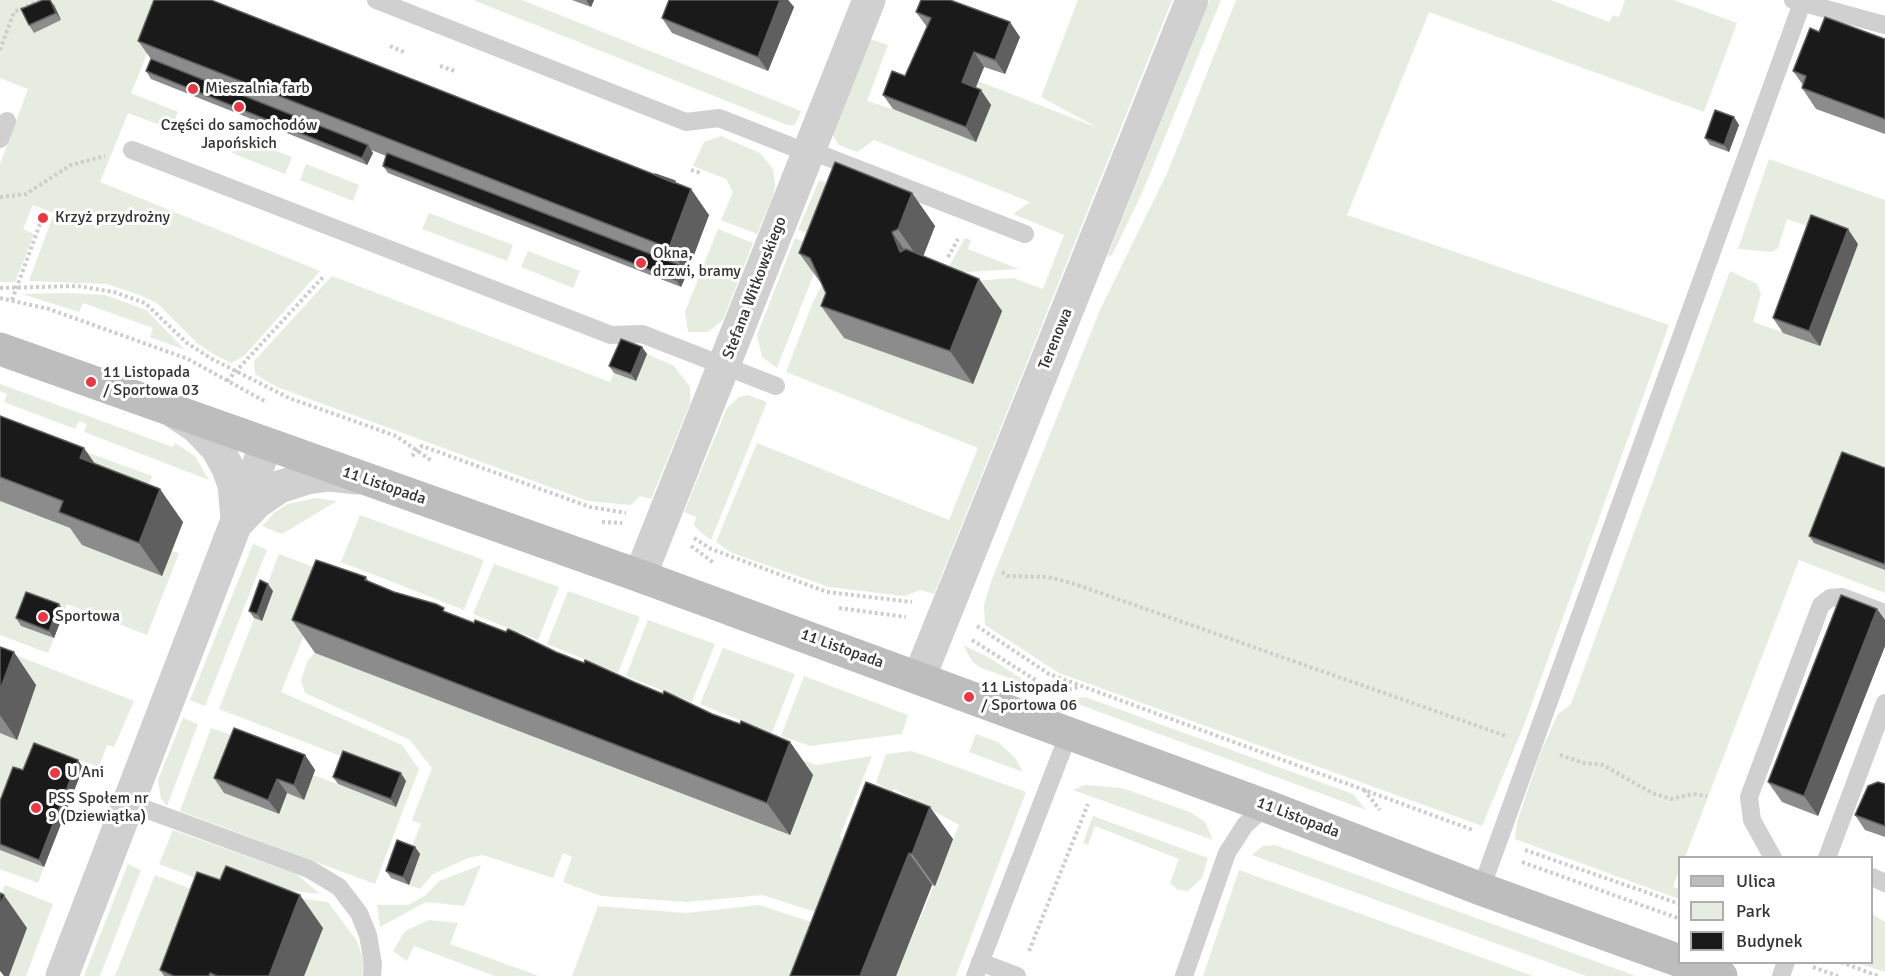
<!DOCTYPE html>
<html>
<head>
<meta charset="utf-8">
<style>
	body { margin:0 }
	#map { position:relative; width:1885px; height:976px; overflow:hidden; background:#fff; font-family:Signika,sans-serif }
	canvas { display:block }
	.legend { position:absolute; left:1678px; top:856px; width:195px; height:108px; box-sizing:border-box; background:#fff; border:2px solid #adadad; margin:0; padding:8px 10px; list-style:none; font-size:18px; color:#333 }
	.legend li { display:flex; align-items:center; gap:12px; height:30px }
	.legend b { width:30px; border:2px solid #adadad }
</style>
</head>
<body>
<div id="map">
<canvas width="1885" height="976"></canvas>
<ul class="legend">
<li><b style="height:8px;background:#bdbdbd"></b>Ulica</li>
<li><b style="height:16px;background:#e6ecdf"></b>Park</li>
<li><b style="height:16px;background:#1a1a1a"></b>Budynek</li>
</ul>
</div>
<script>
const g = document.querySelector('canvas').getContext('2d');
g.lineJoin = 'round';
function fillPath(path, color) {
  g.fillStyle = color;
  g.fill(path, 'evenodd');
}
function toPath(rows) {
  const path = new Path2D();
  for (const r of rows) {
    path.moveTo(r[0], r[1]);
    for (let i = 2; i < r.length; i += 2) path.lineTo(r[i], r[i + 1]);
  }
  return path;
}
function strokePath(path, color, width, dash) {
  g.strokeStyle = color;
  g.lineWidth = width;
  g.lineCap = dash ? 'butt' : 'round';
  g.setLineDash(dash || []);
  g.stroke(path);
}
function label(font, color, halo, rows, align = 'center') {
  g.font = font + ' Signika,sans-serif';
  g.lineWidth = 6;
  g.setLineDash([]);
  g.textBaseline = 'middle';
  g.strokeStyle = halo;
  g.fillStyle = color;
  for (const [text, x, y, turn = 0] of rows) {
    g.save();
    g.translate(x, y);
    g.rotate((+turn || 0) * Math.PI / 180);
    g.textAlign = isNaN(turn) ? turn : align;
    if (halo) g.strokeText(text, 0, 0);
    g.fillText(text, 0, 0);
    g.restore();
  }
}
fillPath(toPath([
	[0,0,169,0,131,93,178,112,171,129,128,113,100,182,320,271,244,356,231,363,212,353,197,343,157,303,139,295,107,284,29,281,54,213,33,205,23,229,34,234,15,282,0,282,0,164,28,89,0,78],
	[473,0,522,0,801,111,795,125,787,125],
	[1078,0,1172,0,934,594,921,590,904,596,829,587,732,553,716,542,757,443,949,520,978,448,786,372,813,302,822,285,833,291,1013,278,1043,289,1064,235,1013,214,1030,202,874,140,857,152,839,145,832,134,870,39,888,45,867,101,893,109,972,97,978,81,1098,128,1041,97],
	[1210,0,1221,0,1142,193,1112,255,1107,257],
	[1236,0,1551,0,1609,22,1613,15,1619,17,1625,0,1674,0,1737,23,1704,112,1429,12,1347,215,1669,325,1524,725,1482,826,1059,673,985,625,984,605,992,579,1100,310,1168,171],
	[721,136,760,153,773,169,775,185,773,196,757,234,721,220,733,192,726,179,693,166,704,142],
	[238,137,292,157,285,174,232,153],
	[1769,159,1885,200,1885,593,1799,560,1685,857,1680,858,1679,871,1673,887,1679,889,1679,899,1515,839,1517,822,1542,749,1558,714,1571,704,1730,271,1757,284,1761,294,1753,322,1820,345,1858,244,1787,219,1778,248,1772,252,1738,249],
	[306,164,359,185,353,201,300,180],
	[819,180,846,190,827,241,798,230],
	[429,213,513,245,507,261,422,229],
	[718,229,753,243,723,320,708,332,688,332,685,312],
	[795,238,823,250,777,368,762,357,757,335],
	[965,238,971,240,968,249,1019,269,950,273,947,270],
	[528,251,580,271,573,288,521,267],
	[332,276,610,382,614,373,636,381,647,354,674,366,690,387,690,404,651,499,640,496,631,505,588,501,277,387,255,374,254,361],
	[66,293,105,295,146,310,185,350,150,337,153,328,83,303,79,312,22,294],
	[0,384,173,447,175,443,195,456,209,480,84,432,87,424,79,421,75,429,4,402,7,394,0,391],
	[748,395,767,402,711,540,697,529,694,524,696,517,684,512,727,408,739,397],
	[78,449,152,476,141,505],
	[316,498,337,501,282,534,262,526,274,513,288,504],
	[0,501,86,534,162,575,172,551,179,553,147,635,67,604,64,612,31,599,21,626,54,638,48,653,0,635],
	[360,515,484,560,464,610,341,562],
	[253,544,267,550,205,706,190,700],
	[279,554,329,573,281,692,402,745,419,769,375,884,180,811,211,728,234,736,225,793,278,814,287,793,304,800,313,775,395,806,406,781,219,709],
	[494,564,559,587,538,640,473,614],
	[568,591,640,617,618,673,547,644],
	[648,620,715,644,692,702,626,676],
	[963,645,988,657,1036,688,979,667,972,661],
	[723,648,795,674,772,733,700,704],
	[0,649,134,701,114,747,107,745,99,767,79,760,77,765,0,822,0,733,17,739],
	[315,653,789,835,813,775,785,753,816,765,872,756,840,836,850,853,825,915,762,895,688,902,601,896,563,882,572,857,563,853,553,878,483,855,468,858,433,874,420,889,409,885,420,854,410,851,421,824,412,820,432,768,410,740,305,693,301,680,308,660],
	[804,676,908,715,902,734,810,746,781,736],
	[1085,697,1353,794,1366,810,1067,700],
	[183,718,198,724,167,806,161,799,158,780],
	[976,734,998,742,1015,758,1023,772,969,752],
	[912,751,1026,792,956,976,896,976,959,825,894,789,892,791,876,783,886,754],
	[1085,785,1122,788,1190,812,1205,822,1213,840,1073,790],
	[1093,816,1208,858,1202,878,1188,891,1178,890,1170,883,1179,859,1095,826,1088,845,1083,843],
	[173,830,296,874,320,894,237,884,227,890,159,864],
	[1275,845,1636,976,1586,976,1252,855,1263,846],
	[0,850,44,867,38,883,0,869],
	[128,864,141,870,100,976,84,976],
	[481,865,464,906,426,902,380,927,377,905,408,905,426,895,439,881],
	[1239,870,1533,976,1203,976],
	[155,875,222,901,193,976,115,976],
	[5,885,53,904,26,976,9,976,27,928,0,898],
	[277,896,328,902,357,941,365,965,362,976,304,976,323,928],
	[759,905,821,925,801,976,572,976,598,906,686,913],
	[1872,914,1885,922,1885,972,1858,963,1872,962],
	[429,920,458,923,450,944,539,976,495,976,414,946,407,961,393,951,405,931]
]), '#e6ecdf');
strokePath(toPath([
	[390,46,404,52],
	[0,50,14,12,41,0],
	[440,66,455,71],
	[691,170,701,173],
	[0,197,26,194,71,165,105,156],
	[948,257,958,239],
	[0,288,77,286,114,292,145,303,187,343,212,359,289,398,396,436,432,461],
	[0,298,49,309,188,359,266,402],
	[12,300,40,224],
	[227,381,323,277],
	[412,456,422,446,590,507,626,513],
	[602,522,622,523],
	[694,538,711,549,827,592,912,602],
	[691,546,714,563],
	[1002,572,1008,576,1048,577,1072,583,1506,736],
	[839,608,906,617],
	[977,626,1049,674,1473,830],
	[972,640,1037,681],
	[1063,691,1079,687],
	[1560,755,1584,763,1603,765,1652,793,1671,799,1693,794,1707,796],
	[1364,790,1380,810],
	[1525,850,1680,904],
	[1522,862,1680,919],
	[1029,951,1088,804],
	[1841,962,1878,976],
	[1813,967,1838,976]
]), '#cdcdcd', 4, [3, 3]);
strokePath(toPath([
	[376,0,686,122,719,118,808,153],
	[1793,0,1885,25],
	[0,139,7,121],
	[132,150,611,335,642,334,776,386],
	[809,150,1025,234],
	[129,803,309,869,339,887,359,913,368,935,373,964,372,976],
	[1773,858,1752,820,1749,797,1821,605,1830,598,1842,597,1885,613],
	[1827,858,1885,703],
	[1872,877,1885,883],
	[1481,889,1802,3],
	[980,962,1017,976],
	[975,976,1069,733],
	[1184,976,1227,853,1245,825,1266,806],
	[1781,976,1786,962]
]), '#d0d0d0', 18);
strokePath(toPath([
	[176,413,197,427,217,448,228,468,234,485,237,519],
	[240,520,257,502,279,487,307,478,330,475,357,478],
	[640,576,869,0],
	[919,678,1192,0],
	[62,976,266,445]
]), '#d0d0d0', 33);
strokePath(toPath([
	[0,349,640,576,1266,806,1481,889,1680,961],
	[1683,962,1721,976]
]), '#bdbdbd', 33);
fillPath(toPath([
	[572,0,594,0,591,7],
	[669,0,788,0,794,7,768,71,672,33,662,18],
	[54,5,61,20,34,33,29,25],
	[916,12,1020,37,1005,74,984,67,975,88,991,105,976,142,893,109,883,95,905,76,927,27],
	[1819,32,1885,39,1885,134,1816,109,1802,88,1803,85,1793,71],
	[138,41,465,100,676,183,709,215,681,287,388,173,383,166,386,156,371,150,373,153,367,165,151,79,146,71,151,59],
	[1734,117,1739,125,1729,152,1710,145,1705,138],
	[912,193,935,226,923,256,979,279,1002,311,973,384,844,338,821,306,826,293,823,286,799,253],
	[1858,244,1820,346,1783,333,1773,318],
	[642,347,647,354,636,381,614,373,609,366],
	[0,416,95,464,183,522,162,576,82,545,70,528,0,501],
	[1885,468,1885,570,1814,543,1809,536],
	[366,577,369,582,474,623,556,652,712,714,790,742,813,775,790,835,315,653,292,620],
	[273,591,262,621,254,618,249,611],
	[59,604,64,612,54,638,21,626,16,618],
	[1877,609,1885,620,1885,646,1818,816,1782,802,1768,782],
	[0,647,36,685,17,740,0,733],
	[305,755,315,770,304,800,287,793,279,814,224,793,214,778],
	[78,760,83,768,44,867,0,850,0,801,23,770],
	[333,777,406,781,396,807,338,784],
	[866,782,953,839,935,886,932,885,896,976,790,976],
	[1885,784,1885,837,1865,830,1855,815],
	[415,847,420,854,409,885,391,878,386,871],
	[323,928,304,976,164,976,160,970]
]), '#8c8c8c');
fillPath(toPath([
	[50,0,54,5,61,20,56,13],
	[586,0,594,0,591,7],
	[780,0,788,0,794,7,768,71,758,57],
	[1010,22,1020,37,1005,74,995,60],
	[974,52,984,67,972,97,962,82],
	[981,90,991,105,976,142,966,127],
	[1734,117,1739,125,1729,152,1724,145],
	[368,145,373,153,367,165,362,158],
	[691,189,709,215,687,274,669,248],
	[912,193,935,226,921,262,898,229],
	[1848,229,1858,244,1820,346,1809,331],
	[892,232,915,265,900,252],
	[682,266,687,274,681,287,676,280],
	[979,279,1002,311,973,384,950,351],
	[642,347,647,354,636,381,631,374],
	[84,448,107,481,80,458],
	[160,489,183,522,162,576,139,543],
	[268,584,273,591,262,621,257,614],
	[59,604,64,612,54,638,49,631],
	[1877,609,1885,620,1885,646,1818,816,1804,796],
	[14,652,36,685,17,740,0,715,0,690],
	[790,742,813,775,790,835,767,803],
	[305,755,315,770,304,800,294,785],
	[78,760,83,768,44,867,39,860],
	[401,773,406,781,396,807,391,799],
	[277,779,287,793,279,814,268,800],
	[930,807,953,839,935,886,912,854],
	[415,847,420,854,409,885,403,877],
	[909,853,932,885,896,976,860,976],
	[4,895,27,928,9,976,4,976,0,971,0,906],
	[300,895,323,928,304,976,269,976]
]), '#5f5f5f');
const building = toPath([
	[43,0,50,0,56,13,29,25,21,9,43,0],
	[154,0,211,0,691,189,669,248,138,41,154,0],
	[669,0,780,0,758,57,662,18,669,0],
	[921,0,950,0,1010,22,995,60,974,52,962,82,981,90,966,127,883,95,892,71,905,76,931,18,916,12,921,0],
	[1825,17,1885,39,1885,119,1802,88,1806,76,1793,71,1810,28,1819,32,1825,17],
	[151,59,368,145,362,158,146,71,151,59],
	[1715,110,1734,117,1724,145,1705,138,1715,110],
	[387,153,682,266,676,280,383,166,387,153],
	[835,162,912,193,898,229,892,232,900,252,906,249,979,279,950,351,821,306,826,293,810,258,799,253,835,162],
	[655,174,675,181,674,183,655,175,655,174],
	[1811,215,1848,229,1809,331,1773,318,1811,215],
	[621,339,642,347,631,374,609,366,621,339],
	[0,416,84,448,80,458,160,489,139,543,59,512,63,501,0,477,0,416],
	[1842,452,1885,468,1885,562,1884,564,1809,536,1842,452],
	[316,560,366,577,365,580,394,592,436,604,444,608,443,611,474,623,475,620,506,632,508,629,517,633,556,652,584,663,585,660,634,682,663,694,664,691,712,714,740,724,741,721,790,742,767,803,292,620,316,560],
	[260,580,268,584,257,614,249,611,260,580],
	[26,592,59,604,49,631,16,618,26,592],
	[1841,595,1877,609,1804,796,1768,782,1841,595],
	[0,647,14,652,0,690,0,647],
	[234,728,305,755,294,785,277,779,268,800,214,778,234,728],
	[34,743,78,760,39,860,0,844,0,801,13,767,23,770,34,743],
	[343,751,401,773,391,799,333,777,343,751],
	[866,782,930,807,912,854,909,853,860,976,790,976,866,782],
	[1878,782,1885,784,1885,826,1855,815,1868,786,1878,782],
	[397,840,415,847,403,877,386,871,397,840],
	[226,866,300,895,269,976,217,976,210,973,209,976,174,976,160,970,197,872,220,880,226,866],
	[0,893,4,895,0,906,0,893]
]);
fillPath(building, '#1a1a1a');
strokePath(building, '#5f5f5f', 1.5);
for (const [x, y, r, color] of [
	[193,89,6,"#e63946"],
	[239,107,6,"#e63946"],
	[43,218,6,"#e63946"],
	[641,263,6,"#e63946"],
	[91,382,6,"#e63946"],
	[43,617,6,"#e63946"],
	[969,697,6,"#e63946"],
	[55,773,6,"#e63946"],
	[36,808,6,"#e63946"]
]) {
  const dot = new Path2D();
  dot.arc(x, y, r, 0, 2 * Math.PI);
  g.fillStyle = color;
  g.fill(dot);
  strokePath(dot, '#fff', 2);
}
label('16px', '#333', '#fff', [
	["Mieszalnia farb",205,89],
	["Części do samochodów",239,126,"center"],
	["Japońskich",239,144,"center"],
	["Krzyż przydrożny",55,218],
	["Okna,",653,254],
	["drzwi, bramy",653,272],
	["11 Listopada",103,373],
	["/ Sportowa 03",103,391],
	["Sportowa",55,617],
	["11 Listopada",981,688],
	["/ Sportowa 06",981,706],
	["U Ani",67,773],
	["PSS Społem nr",48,799],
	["9 (Dziewiątka)",48,817]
], 'left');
label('16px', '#333', '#fff', [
	["Stefana Witkowskiego",755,288,-69],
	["Terenowa",1056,339,-68],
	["11 Listopada",384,486,19],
	["11 Listopada",842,649,20],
	["11 Listopada",1298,818,21]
]);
</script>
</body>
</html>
